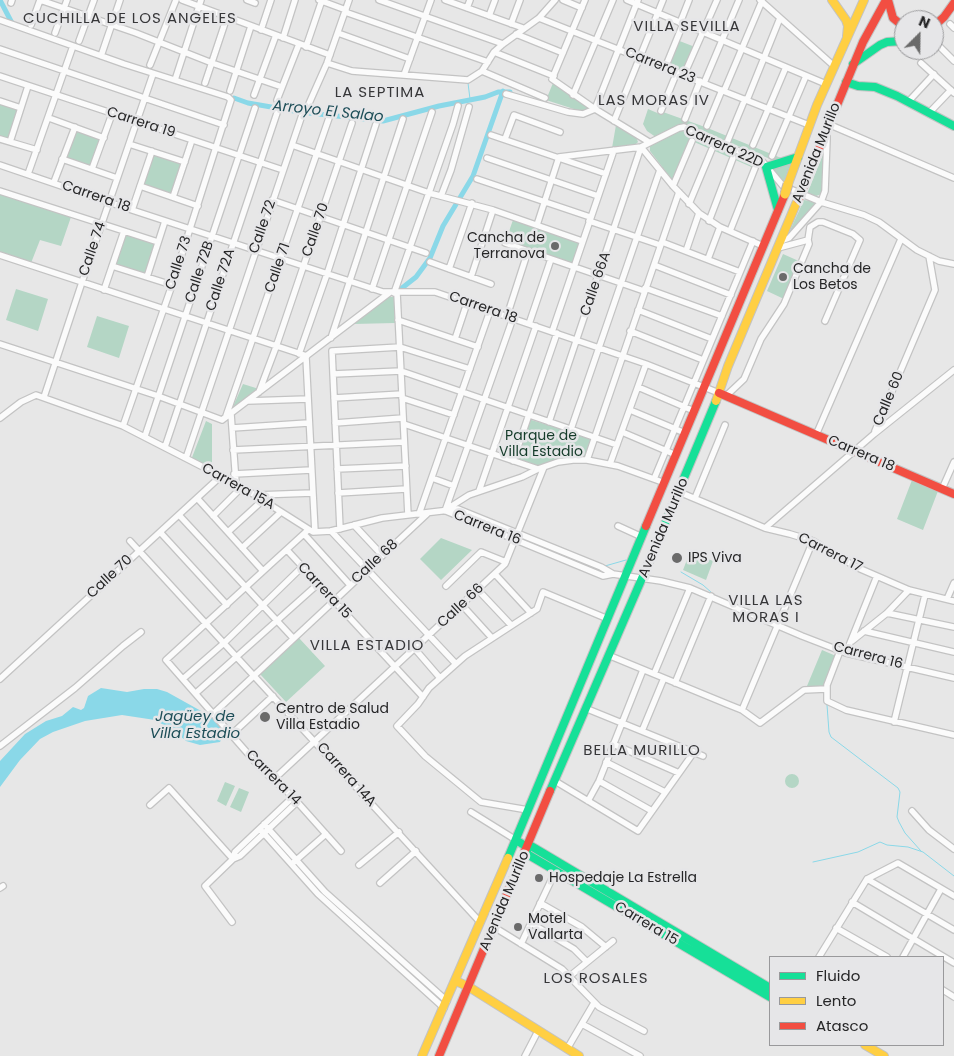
<!DOCTYPE html>
<html>
<head>
<meta charset="utf-8">
<style>
	body { margin:0 }
	#map { position:relative; width:954px; height:1056px; overflow:hidden; background:#e7e7e7; font-family:Poppins,sans-serif }
	canvas { display:block }
	.legend { position:absolute; left:769px; top:956px; width:175px; height:90px; box-sizing:border-box; background:#e6e6e8; border:1px solid #99999b; margin:0; padding:6px 9px; list-style:none; font-size:15px; color:#262627 }
	.legend li { display:flex; align-items:center; gap:10px; height:25px }
	.legend b { width:25px; border:1px solid #99999b }
	.north { position:absolute; left:894px; top:10px; width:50px; height:50px; box-sizing:border-box; background:#e6e6e8; border:1px solid #99999b; border-radius:50%; rotate:23deg; font-size:14px; font-weight:700; line-height:20px; text-align:center; color:#262627 }
	.north::after { content:''; display:block; margin:auto; width:18px; height:22px; background:#6a6a6a; clip-path:polygon(50% 0,100% 100%,50% 72%,0 100%) }
</style>
</head>
<body>
<div id="map">
<canvas width="954" height="1056"></canvas>
<ul class="legend">
<li><b style="height:6px;background:#16e098"></b>Fluido</li>
<li><b style="height:6px;background:#ffcf43"></b>Lento</li>
<li><b style="height:6px;background:#f24e42"></b>Atasco</li>
</ul>
<div class="north">N</div>
</div>
<script>
const g = document.querySelector('canvas').getContext('2d');
g.lineJoin = 'round';
function fillPath(path, color) {
  g.fillStyle = color;
  g.fill(path, 'evenodd');
}
function toPath(rows) {
  const path = new Path2D();
  for (const r of rows) {
    if (r.length === 3) {
      path.moveTo(r[0] + r[2], r[1]);
      path.arc(r[0], r[1], r[2], 0, 2 * Math.PI);
      continue;
    }
    path.moveTo(r[0], r[1]);
    for (let i = 2; i < r.length; i += 2) path.lineTo(r[i], r[i + 1]);
  }
  return path;
}
function strokePath(path, color, width, dash) {
  g.strokeStyle = color;
  g.lineWidth = width;
  g.lineCap = dash ? 'butt' : 'round';
  g.setLineDash(dash || []);
  g.stroke(path);
}
function label(font, color, halo, rows, align = 'center') {
  g.font = font + ' Poppins,sans-serif';
  g.lineWidth = 5;
  g.setLineDash([]);
  g.textBaseline = 'middle';
  g.strokeStyle = halo;
  g.fillStyle = color;
  for (const [text, x, y, turn = 0] of rows) {
    g.save();
    g.translate(x, y);
    g.rotate((+turn || 0) * Math.PI / 180);
    g.textAlign = isNaN(turn) ? turn : align;
    if (halo) g.strokeText(text, 0, 0);
    g.fillText(text, 0, 0);
    g.restore();
  }
}
fillPath(toPath([
	[677,40,695,47,684,74,666,67],
	[553,83,588,108,583,112,546,100],
	[0,103,18,109,9,139,0,136],
	[648,109,662,115,663,112,705,127,791,162,784,182,771,167,783,164,700,131,692,134,759,162,756,169,692,141,673,181,650,151,650,146,660,140,647,131,643,124],
	[616,125,636,137,638,142,636,144,612,148],
	[76,130,101,138,91,167,66,159],
	[826,147,822,194,816,196,807,194],
	[152,153,183,163,173,195,142,185],
	[0,193,71,217,61,246,40,240,31,263,0,253],
	[804,200,817,202,787,237],
	[514,217,582,241,574,267,505,243],
	[125,233,156,243,146,275,115,265],
	[783,254,801,262,784,299,767,291],
	[16,289,48,299,38,331,6,320],
	[389,297,394,297,395,323,353,324],
	[97,316,129,326,119,358,87,347],
	[243,384,259,389,231,411],
	[528,419,592,438,585,458,537,467,515,459],
	[206,421,212,424,212,470,191,460],
	[912,480,938,491,923,530,897,519],
	[457,511,596,568,595,570,457,513],
	[441,538,472,550,441,580,420,559],
	[690,552,713,561,706,580,683,570],
	[299,638,325,666,286,702,260,674],
	[822,650,836,656,825,687,807,686],
	[792,781,7],
	[225,782,235,786,226,806,217,801],
	[239,788,249,792,241,812,230,807]
]), '#b4d6c5');
fillPath(toPath([
	[101,688,127,692,144,689,157,689,167,692,219,721,222,727,224,734,220,742,200,745,186,741,174,731,155,720,122,715,85,721,53,732,40,739,20,760,0,787,0,761,25,734,46,721,62,716,73,707,81,710,84,708,88,696]
]), '#8ad8e8');
strokePath(toPath([
	[468,83,470,99],
	[605,566,626,560],
	[681,572,703,585,712,593],
	[827,705,829,732,831,737,898,788,900,792,897,817,899,822,905,833,921,851],
	[813,862,858,852,880,842,887,845,908,847,923,852,954,876]
]), '#8ad8e8', 1);
strokePath(toPath([
	[0,0,13,25],
	[234,98,248,103,300,112,383,121,439,106,485,97,498,92,510,92],
	[397,292,416,277,430,258,443,226,473,176,503,91]
]), '#8ad8e8', 5);
const street = toPath([
	[40,0,136,33,212,63,282,87],
	[182,0,330,55],
	[247,0,255,3],
	[319,0,346,10],
	[379,0,503,44],
	[445,0,523,28],
	[563,0,582,8],
	[585,0,552,79,595,109,649,142],
	[627,0,826,84],
	[760,0,834,66],
	[11,3,12,0],
	[467,8,470,0],
	[345,12,488,62],
	[489,16,495,0],
	[539,18,809,125],
	[0,20,124,64,228,97,231,100,172,285,123,426],
	[680,23,689,0],
	[511,24,520,0],
	[950,24,954,28],
	[31,25,40,0],
	[261,30,271,0],
	[55,33,67,0],
	[338,33,410,59],
	[516,34,563,53],
	[283,38,295,0],
	[79,41,94,0],
	[934,41,954,61],
	[306,47,322,0],
	[0,49,224,125],
	[494,52,554,76],
	[101,56,120,0],
	[327,63,352,71,468,80,482,71,494,52,503,44,539,18,555,0],
	[921,63,954,93],
	[150,65,176,0],
	[665,68,683,24],
	[482,71,545,98],
	[404,75,431,0],
	[684,75,717,0],
	[0,76,283,170],
	[175,80,201,0],
	[205,83,227,17],
	[704,83,739,0],
	[230,91,251,26],
	[724,91,762,1],
	[506,94,568,112,583,114,595,109,638,0],
	[254,95,276,35],
	[573,95,613,0],
	[277,100,299,44],
	[747,100,780,18],
	[0,101,21,108],
	[909,101,934,74],
	[661,111,677,72],
	[929,113,951,90],
	[49,118,104,138],
	[685,119,700,81],
	[614,121,663,0],
	[828,124,954,178],
	[707,126,722,90],
	[491,135,606,174],
	[0,139,37,150],
	[505,139,514,115,560,132],
	[10,142,28,86],
	[129,144,185,162],
	[292,145,429,193,493,210,582,241],
	[726,145,745,99],
	[753,145,786,67],
	[641,147,673,186,699,213,720,227,763,246],
	[772,156,806,76],
	[487,158,598,196],
	[62,159,117,178],
	[0,165,132,210,383,292,435,292,646,364,719,393],
	[92,169,112,114],
	[28,174,73,46],
	[477,179,590,217],
	[54,182,75,127],
	[140,186,198,206],
	[673,186,692,141],
	[0,191,158,242],
	[441,196,451,170,469,107],
	[173,197,192,140],
	[272,200,426,253],
	[689,204,712,149],
	[132,210,152,151],
	[589,221,660,245],
	[709,221,733,158],
	[537,225,559,157,641,147,679,128,684,127,763,162,783,186,821,202,864,215,879,222,917,250,939,261,954,264],
	[730,231,755,168],
	[781,241,789,238,821,202,825,191,827,139,827,135,824,134],
	[662,242,740,272],
	[505,243,644,291],
	[778,248,808,240,810,227,818,222,823,222,853,234,860,240,825,321],
	[686,251,699,213],
	[0,255,307,356],
	[708,259,720,227],
	[430,262,491,284],
	[654,265,731,295],
	[112,266,172,285],
	[449,269,472,203],
	[147,277,165,221],
	[471,277,493,210],
	[645,288,722,316],
	[372,289,432,112],
	[104,290,124,231],
	[394,293,453,124,458,106],
	[397,293,408,515],
	[638,310,712,339],
	[507,316,528,251],
	[398,320,478,347],
	[529,324,551,259],
	[630,331,703,360],
	[552,332,614,150],
	[331,338,403,119],
	[455,339,467,303],
	[0,344,158,396,222,420,389,293],
	[299,354,327,274,376,124],
	[306,357,315,532],
	[333,374,401,371,617,445],
	[638,387,694,411],
	[259,392,276,347,352,123],
	[726,396,744,379,761,339,784,304,809,244,808,240],
	[44,397,90,258,153,74],
	[334,398,402,394],
	[402,398,454,415],
	[248,401,308,399],
	[630,410,685,433],
	[231,414,236,483],
	[226,416,329,118],
	[0,418,21,402,36,395,123,426,242,487,313,532,331,531,382,518,458,509,601,567,613,574],
	[549,422,641,147],
	[335,423,403,418],
	[404,424,538,469,558,462,573,460,587,460,618,466,665,483],
	[232,428,308,423],
	[571,429,660,170],
	[875,431,935,290,929,256],
	[622,432,676,455],
	[816,435,901,239],
	[145,436,255,108],
	[165,447,277,113],
	[233,450,404,442],
	[186,458,302,115,307,108,327,63,349,0],
	[587,460,679,192],
	[513,461,557,333],
	[610,464,646,364],
	[337,469,406,466],
	[234,474,311,470],
	[432,478,454,486],
	[654,479,753,241],
	[942,489,954,462],
	[479,491,536,326],
	[679,492,765,528,790,534,813,541,856,567,909,590,954,601],
	[338,493,406,489],
	[257,495,312,493],
	[197,498,263,571],
	[695,498,725,425],
	[447,509,469,495,522,477,538,469],
	[445,511,513,318],
	[446,511,603,576,613,574,661,581,690,588,802,636,846,653,954,678],
	[419,514,490,311],
	[179,515,293,638],
	[213,516,242,487],
	[354,525,382,555],
	[618,526,642,537],
	[765,528,874,434,954,370],
	[340,529,332,351,400,347,470,369],
	[308,530,166,660,257,764,273,780,291,795,341,851],
	[331,531,456,664],
	[160,532,227,605],
	[228,532,263,500],
	[304,534,350,585],
	[130,541,480,922],
	[242,548,281,512],
	[287,550,423,697],
	[495,574,531,613],
	[446,586,481,552,506,562],
	[478,590,511,625],
	[947,599,954,583],
	[462,605,492,638],
	[887,613,954,627],
	[864,631,954,652],
	[852,641,887,613,909,590],
	[415,649,440,678],
	[840,651,827,685,827,701,846,710,954,735],
	[846,653,877,576],
	[608,655,727,704,742,710,760,723,804,690,826,689],
	[654,674,690,588],
	[184,678,224,643,302,567],
	[0,679,221,476],
	[675,683,711,596],
	[196,693,318,584],
	[585,708,703,756],
	[742,710,813,541],
	[214,713,428,513],
	[894,722,925,595],
	[642,731,664,678],
	[232,734,273,696],
	[613,744,679,773],
	[0,746,75,688,123,646,141,632],
	[606,762,665,792],
	[273,780,505,564,544,467],
	[555,781,638,831,694,752],
	[599,781,652,811],
	[588,801,599,781,643,670],
	[150,805,169,788,233,859],
	[528,810,481,802,425,756,397,726,418,704,429,688,465,656,537,609,543,592,608,619],
	[912,811,929,830,954,849],
	[471,812,516,840],
	[264,824,325,892,447,1001],
	[260,829,318,894,444,1008],
	[233,859,235,852,293,797],
	[294,862,326,834],
	[359,865,399,832],
	[867,879,954,930],
	[380,883,416,851],
	[0,888,3,886],
	[852,902,954,963],
	[540,903,582,927,606,947],
	[232,922,205,886,233,859,240,856,297,802],
	[531,923,574,949,587,962],
	[494,927,562,969,599,1007,644,1031],
	[836,928,887,957],
	[521,944,556,870],
	[819,957,867,879,898,863,954,896],
	[903,957,941,889],
	[570,976,613,941],
	[943,990,954,997],
	[582,1024,640,1056],
	[567,1049,594,1003],
	[525,1056,538,1031]
]);
const fast = toPath([
	[853,64,880,45,887,42,904,41],
	[846,82,858,86,875,87,897,96,954,126],
	[778,210,766,167,798,157],
	[550,791,646,569,716,401],
	[516,840,527,847,531,846,770,988],
	[527,847,527,854,770,997],
	[508,858,646,526]
]);
const slow = toPath([
	[832,0,846,20,848,26,847,36],
	[788,184,817,105,864,0],
	[716,401,728,366,798,199],
	[456,981,469,987,579,1056],
	[865,1045,884,1056],
	[422,1056,508,858]
]);
const jam = toPath([
	[888,0,893,18,904,27],
	[934,26,944,17,954,3],
	[802,190,863,42,886,0],
	[719,393,954,494],
	[646,526,785,194],
	[439,1056,550,791]
]);
strokePath(street, '#c3c3c3', 8);
strokePath(fast, '#c3c3c3', 10);
strokePath(slow, '#c3c3c3', 10);
strokePath(jam, '#c3c3c3', 10);
strokePath(street, '#fbfbfb', 5.5);
strokePath(fast, '#16e098', 8);
strokePath(slow, '#ffcf43', 8);
strokePath(jam, '#f24e42', 8);
const slowBridge = toPath([
	[785,194,788,184]
]);
const jamBridge = toPath([
	[798,199,802,190]
]);
strokePath(slowBridge, '#bfb6b8', 11, []);
strokePath(jamBridge, '#bfb6b8', 11, []);
strokePath(slowBridge, '#ffcf43', 9);
strokePath(jamBridge, '#f24e42', 9);
for (const [x, y, r, color] of [
	[555,246,5,"#6a6a6a"],
	[783,277,5,"#6a6a6a"],
	[677,558,6,"#6a6a6a"],
	[265,717,6,"#6a6a6a"],
	[539,878,5,"#6a6a6a"],
	[518,927,5,"#6a6a6a"]
]) {
  const dot = new Path2D();
  dot.arc(x, y, r, 0, 2 * Math.PI);
  g.fillStyle = color;
  g.fill(dot);
  strokePath(dot, '#e6e6e8', 2);
}
label('14px', '#262627', '#e6e6e8', [
	["Carrera 23",660,66,22],
	["Carrera 19",141,123,18],
	["Carrera 22D",724,147,24],
	["Avenida Murillo",817,153,-68],
	["Carrera 18",96,197,19],
	["Calle 72",263,227,-71],
	["Calle 70",316,230,-71],
	["Calle 74",93,249,-71],
	["Calle 73",179,263,-72],
	["Calle 71",278,268,-71],
	["Calle 72B",200,272,-72],
	["Calle 72A",221,280,-72],
	["Calle 66A",596,284,-71],
	["Carrera 18",483,308,19],
	["Calle 60",889,399,-67],
	["Carrera 18",861,454,23],
	["Carrera 15A",238,487,29],
	["Carrera 16",487,528,22],
	["Avenida Murillo",664,528,-67],
	["Carrera 17",830,553,27],
	["Calle 68",375,562,-43],
	["Calle 70",110,577,-43],
	["Carrera 15",324,591,47],
	["Calle 66",461,606,-43],
	["Carrera 16",868,656,15],
	["Carrera 14A",346,775,48],
	["Carrera 14",273,778,45],
	["Avenida Murillo",505,901,-67],
	["Carrera 15",646,924,31]
]);
label('14px', '#262627', '#e6e6e8', [
	["Cancha de",545,238,"right"],
	["Terranova",545,254,"right"],
	["Cancha de",793,269],
	["Los Betos",793,285],
	["IPS Viva",688,558],
	["Centro de Salud",276,709],
	["Villa Estadio",276,725],
	["Hospedaje La Estrella",549,878],
	["Motel",528,919],
	["Vallarta",528,935]
], 'left');
label('14px', '#153c2a', '#e6e6e8', [
	["Parque de",541,436],
	["Villa Estadio",541,452]
]);
g.letterSpacing = '1px';
label('15px', '#373739', '#e6e6e8', [
	["CUCHILLA DE LOS ANGELES",130,19],
	["VILLA SEVILLA",687,27],
	["LA SEPTIMA",380,93],
	["LAS MORAS IV",654,101],
	["VILLA LAS",766,601],
	["MORAS I",766,618],
	["VILLA ESTADIO",367,646],
	["BELLA MURILLO",642,751],
	["LOS ROSALES",596,979]
]);
g.letterSpacing = '0px';
label('italic 15px', '#1c4d57', '#e6e6e8', [
	["Arroyo El Salao",328,112,6],
	["Jagüey de",195,717],
	["Villa Estadio",195,734]
]);
</script>
</body>
</html>
